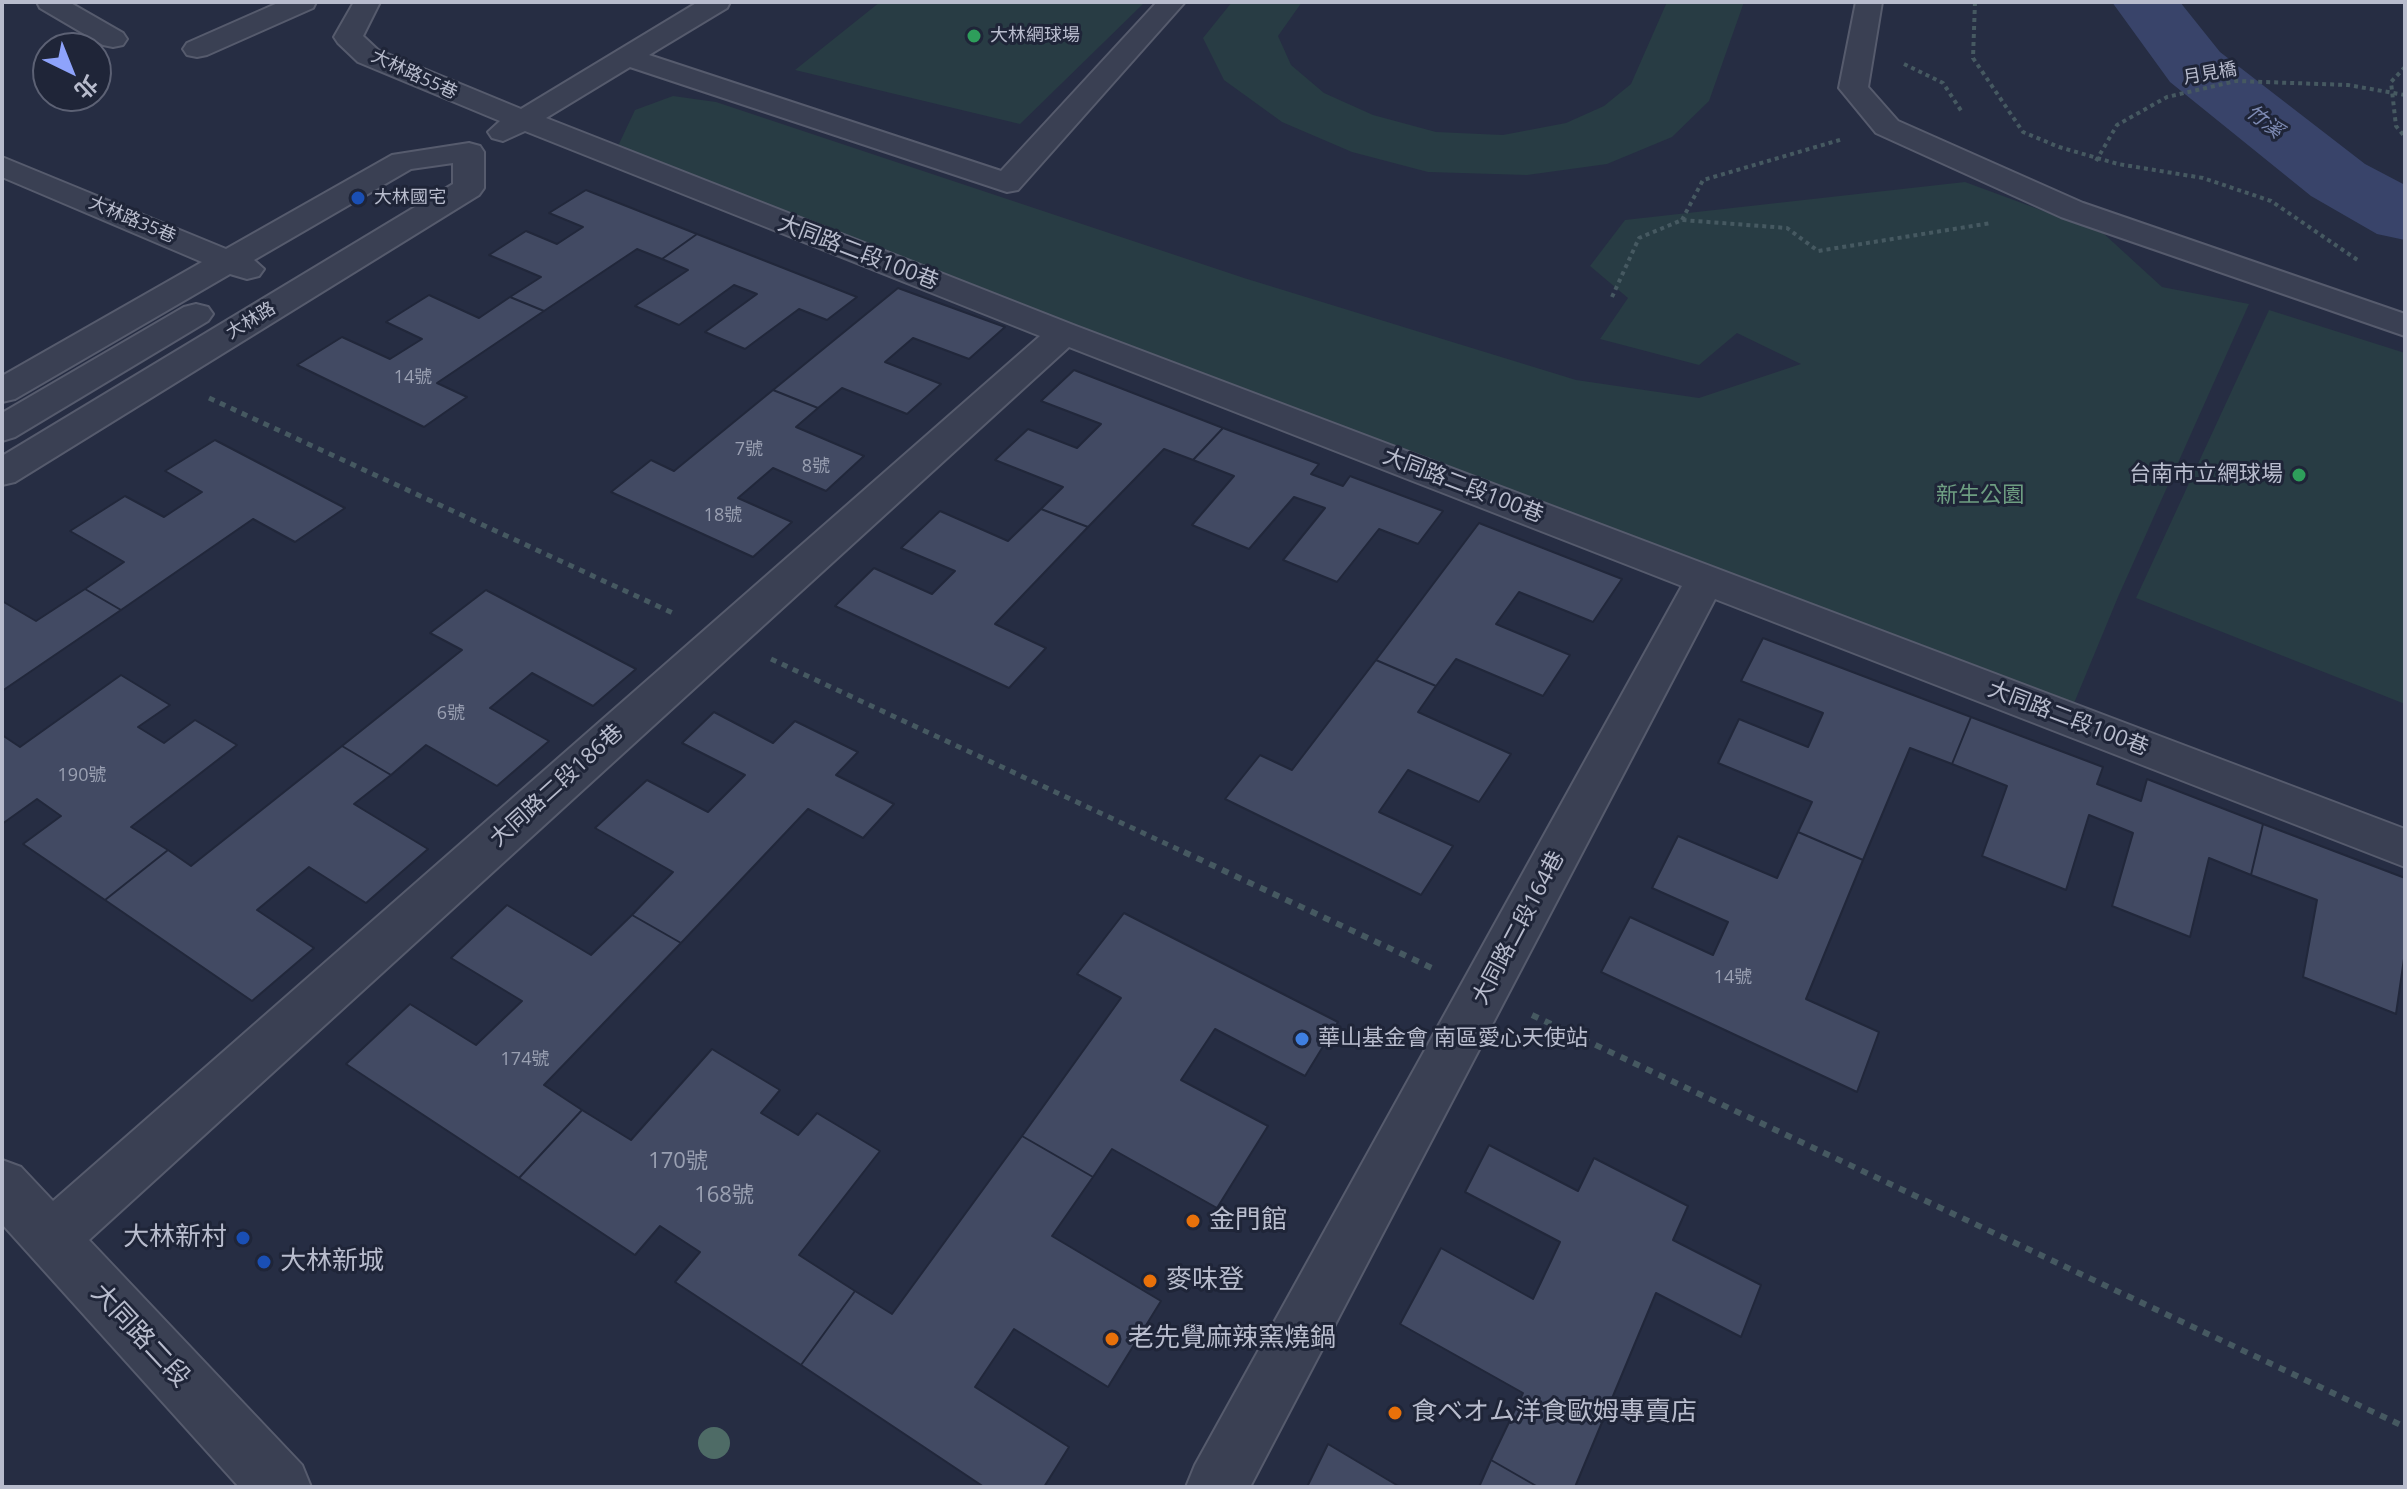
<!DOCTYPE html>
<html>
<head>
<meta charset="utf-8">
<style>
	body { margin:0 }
	#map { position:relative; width:2407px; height:1489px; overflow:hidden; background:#262d43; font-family:"Open Sans","Noto Sans TC",sans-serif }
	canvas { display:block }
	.frame { position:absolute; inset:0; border:4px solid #b8bccd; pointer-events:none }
	.north { position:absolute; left:32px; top:32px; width:80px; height:80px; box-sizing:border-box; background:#1f2538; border:2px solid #5c6174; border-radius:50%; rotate:137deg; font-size:22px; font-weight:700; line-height:32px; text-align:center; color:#b8bccd }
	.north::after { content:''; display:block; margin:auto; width:28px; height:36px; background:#8ea3fb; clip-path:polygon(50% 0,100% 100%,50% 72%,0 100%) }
</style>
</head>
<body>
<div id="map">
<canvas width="2407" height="1489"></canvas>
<div class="frame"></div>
<div class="north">北</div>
</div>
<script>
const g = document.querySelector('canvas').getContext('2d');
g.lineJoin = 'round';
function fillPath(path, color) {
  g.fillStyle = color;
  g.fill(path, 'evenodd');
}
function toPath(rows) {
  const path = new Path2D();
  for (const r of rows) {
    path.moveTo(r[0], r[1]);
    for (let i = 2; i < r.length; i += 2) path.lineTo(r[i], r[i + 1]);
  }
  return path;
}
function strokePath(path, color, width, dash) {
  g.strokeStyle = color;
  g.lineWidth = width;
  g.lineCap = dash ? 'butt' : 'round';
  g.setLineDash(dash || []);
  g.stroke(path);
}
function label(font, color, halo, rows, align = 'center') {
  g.font = font + ' "Open Sans","Noto Sans TC","Noto Sans JP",sans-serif';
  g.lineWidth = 6;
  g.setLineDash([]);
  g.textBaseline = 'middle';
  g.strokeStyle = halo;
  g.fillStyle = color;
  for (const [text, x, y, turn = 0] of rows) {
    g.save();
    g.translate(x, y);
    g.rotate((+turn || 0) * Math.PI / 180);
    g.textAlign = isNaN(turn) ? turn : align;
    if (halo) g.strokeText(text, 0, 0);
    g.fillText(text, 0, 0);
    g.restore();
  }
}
fillPath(toPath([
	[880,2,1145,2,1020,124,795,70],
	[1232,2,1302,2,1278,36,1291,65,1324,93,1373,115,1436,132,1503,135,1566,123,1604,106,1631,84,1667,2,1744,2,1709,101,1672,137,1607,164,1527,175,1428,172,1352,152,1282,122,1224,80,1203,38],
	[673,96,716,102,1244,278,1576,380,1699,398,1801,364,1737,333,1699,365,1600,339,1628,298,1590,266,1625,220,1965,182,2103,233,2162,287,2249,304,2118,597,2072,708,848,245,618,146,635,110],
	[2269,310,2405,353,2405,704,2136,598]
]), '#283c44');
fillPath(toPath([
	[2112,2,2180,2,2220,52,2365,164,2405,185,2405,240,2377,234,2311,196,2170,82,2112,2]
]), '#39446a');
const building = toPath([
	[586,190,697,234,662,259,637,249,544,311,510,297,541,277,489,255,526,231,557,244,583,227,549,213,586,190],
	[697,234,857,297,827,320,799,309,745,349,705,332,757,294,734,285,679,325,635,306,688,270,662,259,697,234],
	[898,288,1005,327,969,359,913,338,885,362,941,384,907,414,842,388,818,408,773,390,898,288],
	[429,295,479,318,510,297,544,311,437,383,467,397,424,427,297,365,342,337,390,359,422,339,386,322,429,295],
	[1074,370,1223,428,1193,460,1164,449,1088,527,1041,509,1063,487,995,460,1028,429,1077,448,1101,424,1041,401,1074,370],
	[773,390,818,408,796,427,864,456,826,491,773,468,738,498,792,522,753,557,611,492,651,460,674,471,773,390],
	[1223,428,1319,464,1311,474,1343,486,1350,476,1443,511,1418,544,1379,529,1337,582,1283,560,1325,508,1294,497,1249,549,1192,525,1234,476,1193,460,1223,428],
	[215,440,345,508,295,542,253,519,121,610,85,589,124,562,70,531,125,496,164,517,202,492,165,471,215,440],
	[1041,509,1088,527,995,624,1046,648,1009,688,835,606,874,568,932,594,955,571,901,548,940,511,1008,541,1041,509],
	[1479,523,1622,579,1593,622,1519,592,1496,624,1570,655,1543,696,1456,659,1436,686,1376,660,1479,523],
	[85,589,121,610,2,691,2,601,36,621,85,589],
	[486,590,636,669,593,706,532,673,490,708,549,741,497,786,426,745,391,775,342,746,462,650,430,633,486,590],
	[1763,638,1971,717,1952,764,1910,748,1863,860,1798,832,1812,802,1718,763,1739,719,1808,747,1823,713,1741,681,1763,638],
	[1376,660,1436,686,1418,712,1511,754,1479,802,1408,770,1379,812,1453,846,1421,895,1225,799,1260,755,1292,770,1376,660],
	[121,675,170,705,138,727,164,743,195,720,237,745,131,827,168,850,105,900,23,844,61,816,37,799,2,824,2,735,20,747,121,675],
	[714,712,773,743,795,721,858,752,836,775,894,804,863,838,808,809,681,943,632,915,673,872,595,828,647,780,708,812,745,775,682,743,714,712],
	[1971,717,2103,767,2097,784,2141,801,2147,779,2263,824,2251,875,2209,858,2190,937,2112,906,2133,833,2089,815,2066,890,1982,856,2007,786,1952,764,1971,717],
	[342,746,391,775,354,804,428,849,366,903,309,867,257,910,314,948,252,1001,105,900,168,850,191,866,342,746],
	[2263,824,2405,878,2405,952,2396,1014,2303,977,2317,900,2251,875,2263,824],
	[1798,832,1863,860,1806,999,1879,1032,1857,1092,1601,972,1630,917,1713,955,1728,922,1652,888,1678,836,1777,878,1798,832],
	[507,905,591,955,632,915,681,943,544,1085,582,1110,519,1178,346,1064,410,1004,476,1045,522,1001,451,958,507,905],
	[1124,913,1338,1022,1305,1076,1215,1029,1181,1080,1268,1126,1217,1208,1112,1149,1093,1177,1022,1136,1121,998,1077,974,1124,913],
	[712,1049,780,1090,761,1113,798,1135,817,1113,880,1151,799,1255,855,1291,801,1365,675,1282,700,1252,660,1226,635,1255,519,1178,582,1110,631,1140,712,1049],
	[1022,1136,1093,1177,1052,1236,1161,1301,1108,1387,1014,1329,975,1387,1069,1447,1044,1487,984,1487,801,1365,855,1291,892,1314,1022,1136],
	[1489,1145,1578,1191,1594,1158,1688,1206,1673,1240,1761,1285,1741,1337,1656,1293,1575,1487,1538,1487,1491,1460,1523,1393,1400,1324,1441,1248,1533,1299,1560,1242,1465,1192,1489,1145],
	[1328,1444,1400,1487,1307,1487,1328,1444],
	[1491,1460,1538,1487,1479,1487,1491,1460]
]);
fillPath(building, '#424a63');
strokePath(building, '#21273a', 2);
const minor = toPath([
	[37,2,69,2,123,33,127,39,123,45,113,47,103,45,40,8,37,2],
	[280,2,316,2,313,8,207,55,197,57,187,55,183,49,187,43,280,2],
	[354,2,380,2,363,36,378,50,521,109,698,2,730,2,727,8,649,55,1001,171,1157,2,1185,2,1018,190,1007,192,630,67,546,118,1076,326,2405,829,2405,867,1715,599,1250,1487,1186,1487,1195,1465,1682,586,1069,347,89,1240,302,1465,311,1487,239,1487,2,1224,2,1160,21,1167,53,1201,1040,336,525,131,503,141,492,138,488,132,500,121,358,62,338,43,334,37,354,2],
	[1856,2,1882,2,1868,87,1898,121,2083,203,2405,314,2405,336,2061,217,1876,133,1839,88,1856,2],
	[469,143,480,146,484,152,484,188,479,195,15,482,2,485,2,456,453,184,453,163,411,169,254,260,264,269,259,276,247,279,230,274,15,399,2,402,2,376,202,262,2,177,2,157,226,249,392,155,469,143],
	[196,304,208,307,213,314,208,321,15,437,2,441,2,413,184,307,196,304]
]);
strokePath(minor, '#565b6d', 4);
strokePath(toPath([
	[1975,2,1973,58,2023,132,2059,147,2118,164,2203,178,2271,201,2359,261],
	[1904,64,1943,83,1962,112],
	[2405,67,2391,82,2396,126,2405,137],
	[1682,220,1703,180,1843,139],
	[1612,297,1639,238,1682,220,1787,228,1818,251,1991,223]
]), '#465961', 4, [4, 4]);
strokePath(toPath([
	[209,398,675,614],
	[771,659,1188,854]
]), '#465961', 5, [6, 6]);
strokePath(toPath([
	[1184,852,1432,968],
	[1532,1015,2405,1427]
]), '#465961', 6, [7, 7]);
fillPath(minor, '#3a4053');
strokePath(toPath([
	[2096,161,2117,125,2167,97,2236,81,2348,85,2405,95]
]), '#465961', 4, [4, 4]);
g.fillStyle = '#4e6b66';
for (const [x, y] of [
	[714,1443]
]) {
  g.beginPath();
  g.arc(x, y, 16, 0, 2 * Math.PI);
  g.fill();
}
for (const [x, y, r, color] of [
	[974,36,8,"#2e9e5b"],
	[358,198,8,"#1a4fb4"],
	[2299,475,8,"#2e9e5b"],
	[1302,1039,8,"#3f7fe0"],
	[1193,1221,8,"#e8710a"],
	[243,1238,8,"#1a4fb4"],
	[264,1262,8,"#1a4fb4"],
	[1150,1281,8,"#e8710a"],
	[1112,1339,8,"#e8710a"],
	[1395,1413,8,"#e8710a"]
]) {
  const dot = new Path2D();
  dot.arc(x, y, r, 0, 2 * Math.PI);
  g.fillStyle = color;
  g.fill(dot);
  strokePath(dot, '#1f2538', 3);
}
label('18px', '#b8bccd', '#1f2538', [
	["大林網球場",990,36],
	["大林國宅",374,198]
], 'left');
label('18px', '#b8bccd', '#1f2538', [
	["月見橋",2210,74,-10],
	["大林路55巷",414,75,25],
	["大林路35巷",132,220,23],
	["大林路",251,321,-31]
]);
label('18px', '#9aa0b2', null, [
	["14號",413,378],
	["7號",749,450],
	["8號",816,467],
	["18號",723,516],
	["6號",451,714],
	["190號",82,776],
	["14號",1733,978],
	["174號",525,1060]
]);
label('italic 20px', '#7e8bb4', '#1f2538', [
	["竹溪",2264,122,38]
]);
label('22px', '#b8bccd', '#1f2538', [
	["大同路二段100巷",858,253,21],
	["大同路二段100巷",1463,486,21],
	["大同路二段100巷",2068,719,21],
	["大同路二段186巷",557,786,-42],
	["大同路二段164巷",1519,928,-62]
]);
label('22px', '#b8bccd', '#1f2538', [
	["台南市立網球場",2283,475],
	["華山基金會 南區愛心天使站",1318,1039,"left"]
], 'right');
label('22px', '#6e9e82', '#1f2538', [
	["新生公園",1980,496]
]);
label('22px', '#9aa0b2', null, [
	["170號",678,1162],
	["168號",724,1196]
]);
label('26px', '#b8bccd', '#1f2538', [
	["金門館",1209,1221],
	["大林新村",227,1238,"right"],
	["大林新城",280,1262],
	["麥味登",1166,1281],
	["老先覺麻辣窯燒鍋",1128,1339],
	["食ベオム洋食歐姆專賣店",1411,1413]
], 'left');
label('26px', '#b8bccd', '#1f2538', [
	["大同路二段",140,1336,47]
]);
</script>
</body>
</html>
